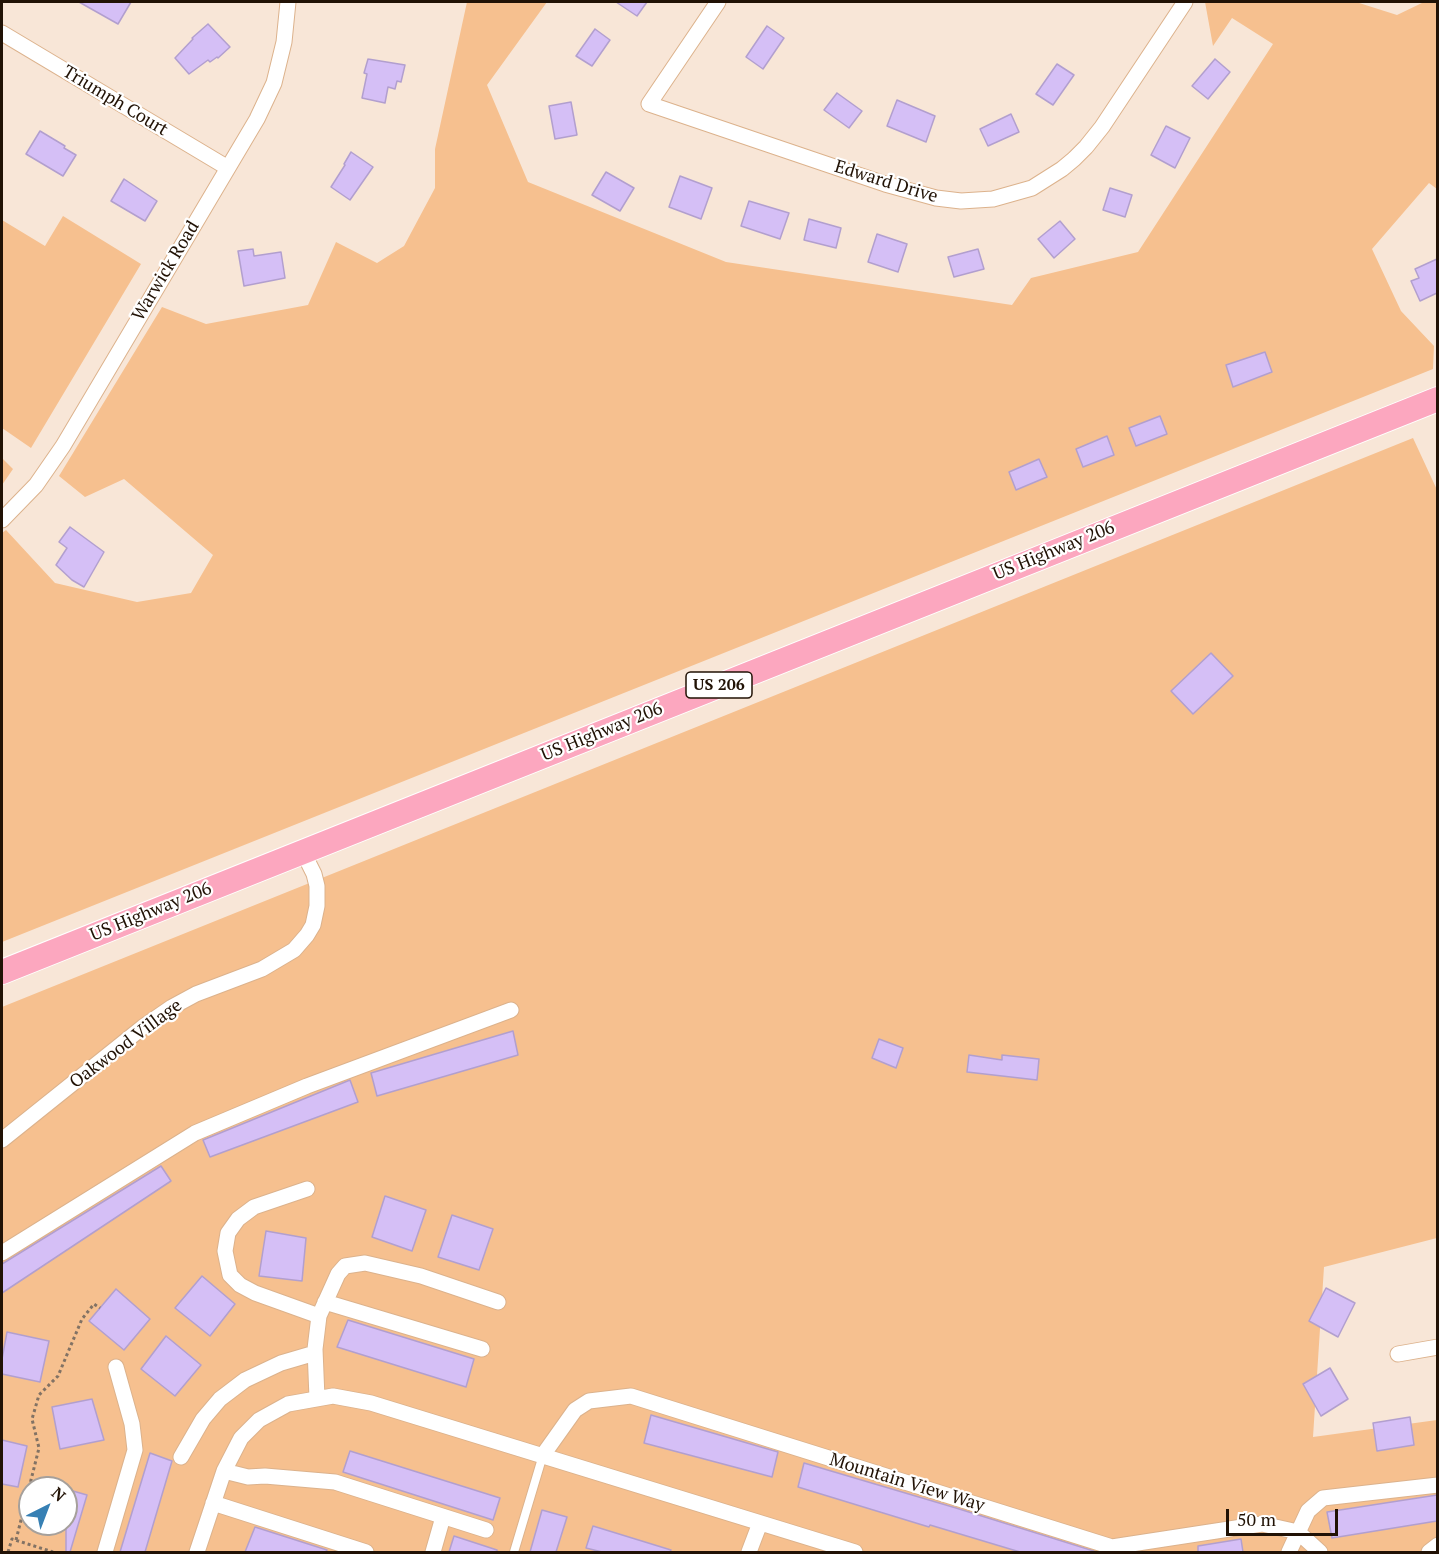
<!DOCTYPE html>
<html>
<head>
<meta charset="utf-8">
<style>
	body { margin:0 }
	#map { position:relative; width:1439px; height:1554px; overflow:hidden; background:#f8e6d7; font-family:"PT Serif",serif }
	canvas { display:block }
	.frame { position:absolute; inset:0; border:3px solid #211205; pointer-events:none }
	.north { position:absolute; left:18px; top:1476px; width:60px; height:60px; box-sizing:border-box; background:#fff; border:2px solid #a6a09b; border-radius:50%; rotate:42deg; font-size:16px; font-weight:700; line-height:24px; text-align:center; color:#211205 }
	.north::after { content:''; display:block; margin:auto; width:21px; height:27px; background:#3780b4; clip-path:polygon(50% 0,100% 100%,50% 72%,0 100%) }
	.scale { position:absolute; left:1226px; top:1509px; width:112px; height:27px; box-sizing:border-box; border:3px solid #211205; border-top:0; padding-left:8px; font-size:18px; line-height:21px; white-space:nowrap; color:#211205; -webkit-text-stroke:4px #fff; paint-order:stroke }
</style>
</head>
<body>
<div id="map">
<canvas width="1439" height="1554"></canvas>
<div class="frame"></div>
<div class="north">N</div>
<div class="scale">50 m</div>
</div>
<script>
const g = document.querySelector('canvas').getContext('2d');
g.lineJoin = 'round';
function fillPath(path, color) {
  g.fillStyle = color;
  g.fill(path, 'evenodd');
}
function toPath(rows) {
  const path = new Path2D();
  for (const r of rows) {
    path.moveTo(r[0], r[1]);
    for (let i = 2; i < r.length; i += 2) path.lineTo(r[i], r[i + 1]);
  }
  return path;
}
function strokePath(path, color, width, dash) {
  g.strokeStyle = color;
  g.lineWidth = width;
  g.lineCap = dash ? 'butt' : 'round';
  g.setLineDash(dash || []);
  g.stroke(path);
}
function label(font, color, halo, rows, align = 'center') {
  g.font = font + ' "PT Serif",serif';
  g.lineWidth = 4.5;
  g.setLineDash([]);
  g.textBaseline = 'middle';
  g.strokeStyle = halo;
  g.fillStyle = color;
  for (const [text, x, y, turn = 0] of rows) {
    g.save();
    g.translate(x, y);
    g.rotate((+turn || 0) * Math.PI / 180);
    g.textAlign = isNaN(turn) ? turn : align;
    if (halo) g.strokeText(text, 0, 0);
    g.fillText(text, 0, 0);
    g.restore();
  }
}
fillPath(toPath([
	[467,2,547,2,487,85,528,182,726,262,1012,305,1031,278,1138,252,1273,44,1232,18,1213,46,1205,2,1356,2,1397,15,1424,2,1437,2,1437,189,1429,183,1372,249,1401,311,1434,346,1433,369,2,942,2,533,6,530,55,583,137,602,191,593,213,555,124,479,85,497,59,476,162,307,206,324,308,305,336,242,377,263,404,246,435,188,435,149],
	[63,216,141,264,31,448,2,428,2,220,45,246],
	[1413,438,1438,492,1437,1238,1324,1267,1313,1437,1437,1420,1437,1552,2,1552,2,1007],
	[30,1488,66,1488,66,1524,30,1524],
	[2,458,13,469,2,485]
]), '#f6c08f');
const building = toPath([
	[79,2,131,2,118,24,79,2],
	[616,2,647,2,637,16,616,2],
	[208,24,230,47,218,58,217,57,210,62,208,60,189,74,175,58,193,39,192,38,208,24],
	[767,26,784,38,763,69,746,57,767,26],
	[595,29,610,40,592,66,576,56,595,29],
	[368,59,405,65,401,82,397,81,395,89,388,87,385,103,362,98,367,74,364,73,368,59],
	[1215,59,1230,72,1208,99,1192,86,1215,59],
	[1057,64,1074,75,1053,105,1036,94,1057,64],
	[837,93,862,111,849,128,824,110,837,93],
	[897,100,935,116,926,142,887,126,897,100],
	[571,102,577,135,555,139,549,106,571,102],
	[1011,114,1019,132,988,146,980,129,1011,114],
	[1166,126,1190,138,1175,168,1151,155,1166,126],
	[40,131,65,146,64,148,76,155,63,176,26,154,40,131],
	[351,152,373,167,350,200,331,187,345,165,344,164,351,152],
	[606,172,634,188,620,211,592,195,606,172],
	[680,176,712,188,701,219,669,207,680,176],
	[124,179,157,201,145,221,111,201,124,179],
	[1110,188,1132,195,1125,217,1103,210,1110,188],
	[749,201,789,213,780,239,741,226,749,201],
	[809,219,841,228,836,248,804,240,809,219],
	[1060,221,1075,239,1054,258,1038,239,1060,221],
	[877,234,907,244,898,272,868,262,877,234],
	[253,249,254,256,281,252,285,278,244,286,238,251,253,249],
	[978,249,984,269,954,277,948,257,978,249],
	[1437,259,1437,293,1420,301,1411,281,1419,278,1415,269,1437,259],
	[1265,352,1272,372,1233,387,1226,365,1265,352],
	[1160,416,1167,434,1136,446,1129,428,1160,416],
	[1107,436,1114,455,1083,467,1076,449,1107,436],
	[1039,459,1047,477,1016,490,1009,472,1039,459],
	[70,527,104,552,84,587,72,580,56,565,67,548,59,542,70,527],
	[1211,653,1233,676,1193,714,1171,691,1211,653],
	[513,1031,518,1055,377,1096,371,1073,513,1031],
	[879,1039,903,1048,896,1068,872,1058,879,1039],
	[969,1055,1002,1060,1002,1055,1039,1059,1037,1080,967,1072,969,1055],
	[350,1080,358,1102,210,1157,203,1140,350,1080],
	[161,1166,171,1181,2,1293,2,1264,161,1166],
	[385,1196,426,1210,412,1251,372,1237,385,1196],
	[452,1215,493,1229,479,1270,438,1257,452,1215],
	[266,1231,306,1238,302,1281,259,1276,266,1231],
	[202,1276,235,1304,210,1336,175,1308,202,1276],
	[1326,1288,1355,1303,1338,1337,1309,1321,1326,1288],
	[116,1289,150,1319,124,1350,89,1321,116,1289],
	[348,1320,474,1359,466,1387,337,1347,348,1320],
	[7,1332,49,1341,40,1382,2,1374,2,1359,7,1332],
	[166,1336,201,1365,175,1396,141,1369,166,1336],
	[1330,1368,1348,1399,1321,1416,1303,1384,1330,1368],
	[92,1399,104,1440,60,1449,52,1407,92,1399],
	[651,1415,778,1452,772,1477,644,1443,651,1415],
	[1410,1417,1414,1445,1377,1451,1373,1423,1410,1417],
	[2,1440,27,1446,18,1487,2,1484,2,1440],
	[350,1451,500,1498,493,1520,343,1472,350,1451],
	[150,1453,172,1461,145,1552,120,1552,150,1453],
	[804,1463,956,1508,1097,1552,1020,1552,930,1525,929,1527,798,1487,804,1463],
	[66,1489,87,1495,70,1552,66,1552,66,1489],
	[1437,1495,1437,1521,1332,1538,1327,1512,1437,1495],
	[542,1510,567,1517,556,1552,530,1552,542,1510],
	[593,1526,671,1550,670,1552,602,1552,586,1548,593,1526],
	[255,1527,327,1550,326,1552,245,1552,255,1527],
	[454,1536,497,1550,497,1552,449,1552,454,1536],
	[1241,1539,1243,1552,1198,1552,1198,1546,1241,1539]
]);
fillPath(building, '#d5bff6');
strokePath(building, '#b29fce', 1.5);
const service = toPath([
	[514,1552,543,1455]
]);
const minor = toPath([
	[718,2,649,104,885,184,936,198,961,201,993,199,1032,188,1062,169,1074,159,1086,147,1102,127,1185,2],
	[2,33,228,168],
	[2,520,36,485,63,446,257,119,274,83,284,42,288,2],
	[2,1140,143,1027,172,1007,196,994,262,969,294,950,307,935,313,925,317,906,317,886,314,874,303,852],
	[307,1189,254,1207,238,1219,228,1233,225,1251,230,1275,240,1285,255,1293,319,1316],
	[2,1253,195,1133,307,1086,511,1010],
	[325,1302,482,1349],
	[1398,1354,1438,1347],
	[317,1398,315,1349,319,1316,338,1274,345,1266,365,1263,421,1276,498,1302],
	[543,1455,575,1410,589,1401,631,1396,1112,1547,1262,1524,1298,1532,1320,1552],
	[181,1457,203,1419,220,1399,245,1380,281,1363,315,1353],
	[224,1471,248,1477,265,1476,335,1482,486,1530],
	[213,1503,366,1552],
	[105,1552,135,1450,132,1424,116,1367],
	[197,1552,224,1471,241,1438,259,1420,288,1404,333,1396,371,1403,855,1552],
	[433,1552,443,1517],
	[749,1552,760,1523],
	[1289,1552,1308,1511,1323,1498,1438,1485],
	[1429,1552,1438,1545]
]);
const trunk = toPath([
	[2,972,1438,399]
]);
strokePath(service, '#dcb28c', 10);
strokePath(minor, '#dcb28c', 17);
strokePath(trunk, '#fff', 26);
strokePath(toPath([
	[16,1540,39,1448,32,1419,39,1395,58,1376,82,1319,94,1304,100,1308],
	[8,1552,12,1539,53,1552]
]), '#827264', 3, [3, 3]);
strokePath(service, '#fff', 8);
strokePath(minor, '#fff', 15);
strokePath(trunk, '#fca7bf', 24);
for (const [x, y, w] of [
	[719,685,66]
]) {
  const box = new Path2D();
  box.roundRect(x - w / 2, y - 13, w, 26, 4.5);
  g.fillStyle = '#fff';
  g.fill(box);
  strokePath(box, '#211205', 1.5);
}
label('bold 16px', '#211205', null, [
	["US 206",719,685]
]);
label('18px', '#211205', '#fff', [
	["Triumph Court",115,101,31],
	["Edward Drive",886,182,17],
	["Warwick Road",166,271,-59],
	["US Highway 206",1054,551,-22],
	["US Highway 206",602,732,-22],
	["US Highway 206",151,912,-22],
	["Oakwood Village",126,1044,-37],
	["Mountain View Way",907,1483,17]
]);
</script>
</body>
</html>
